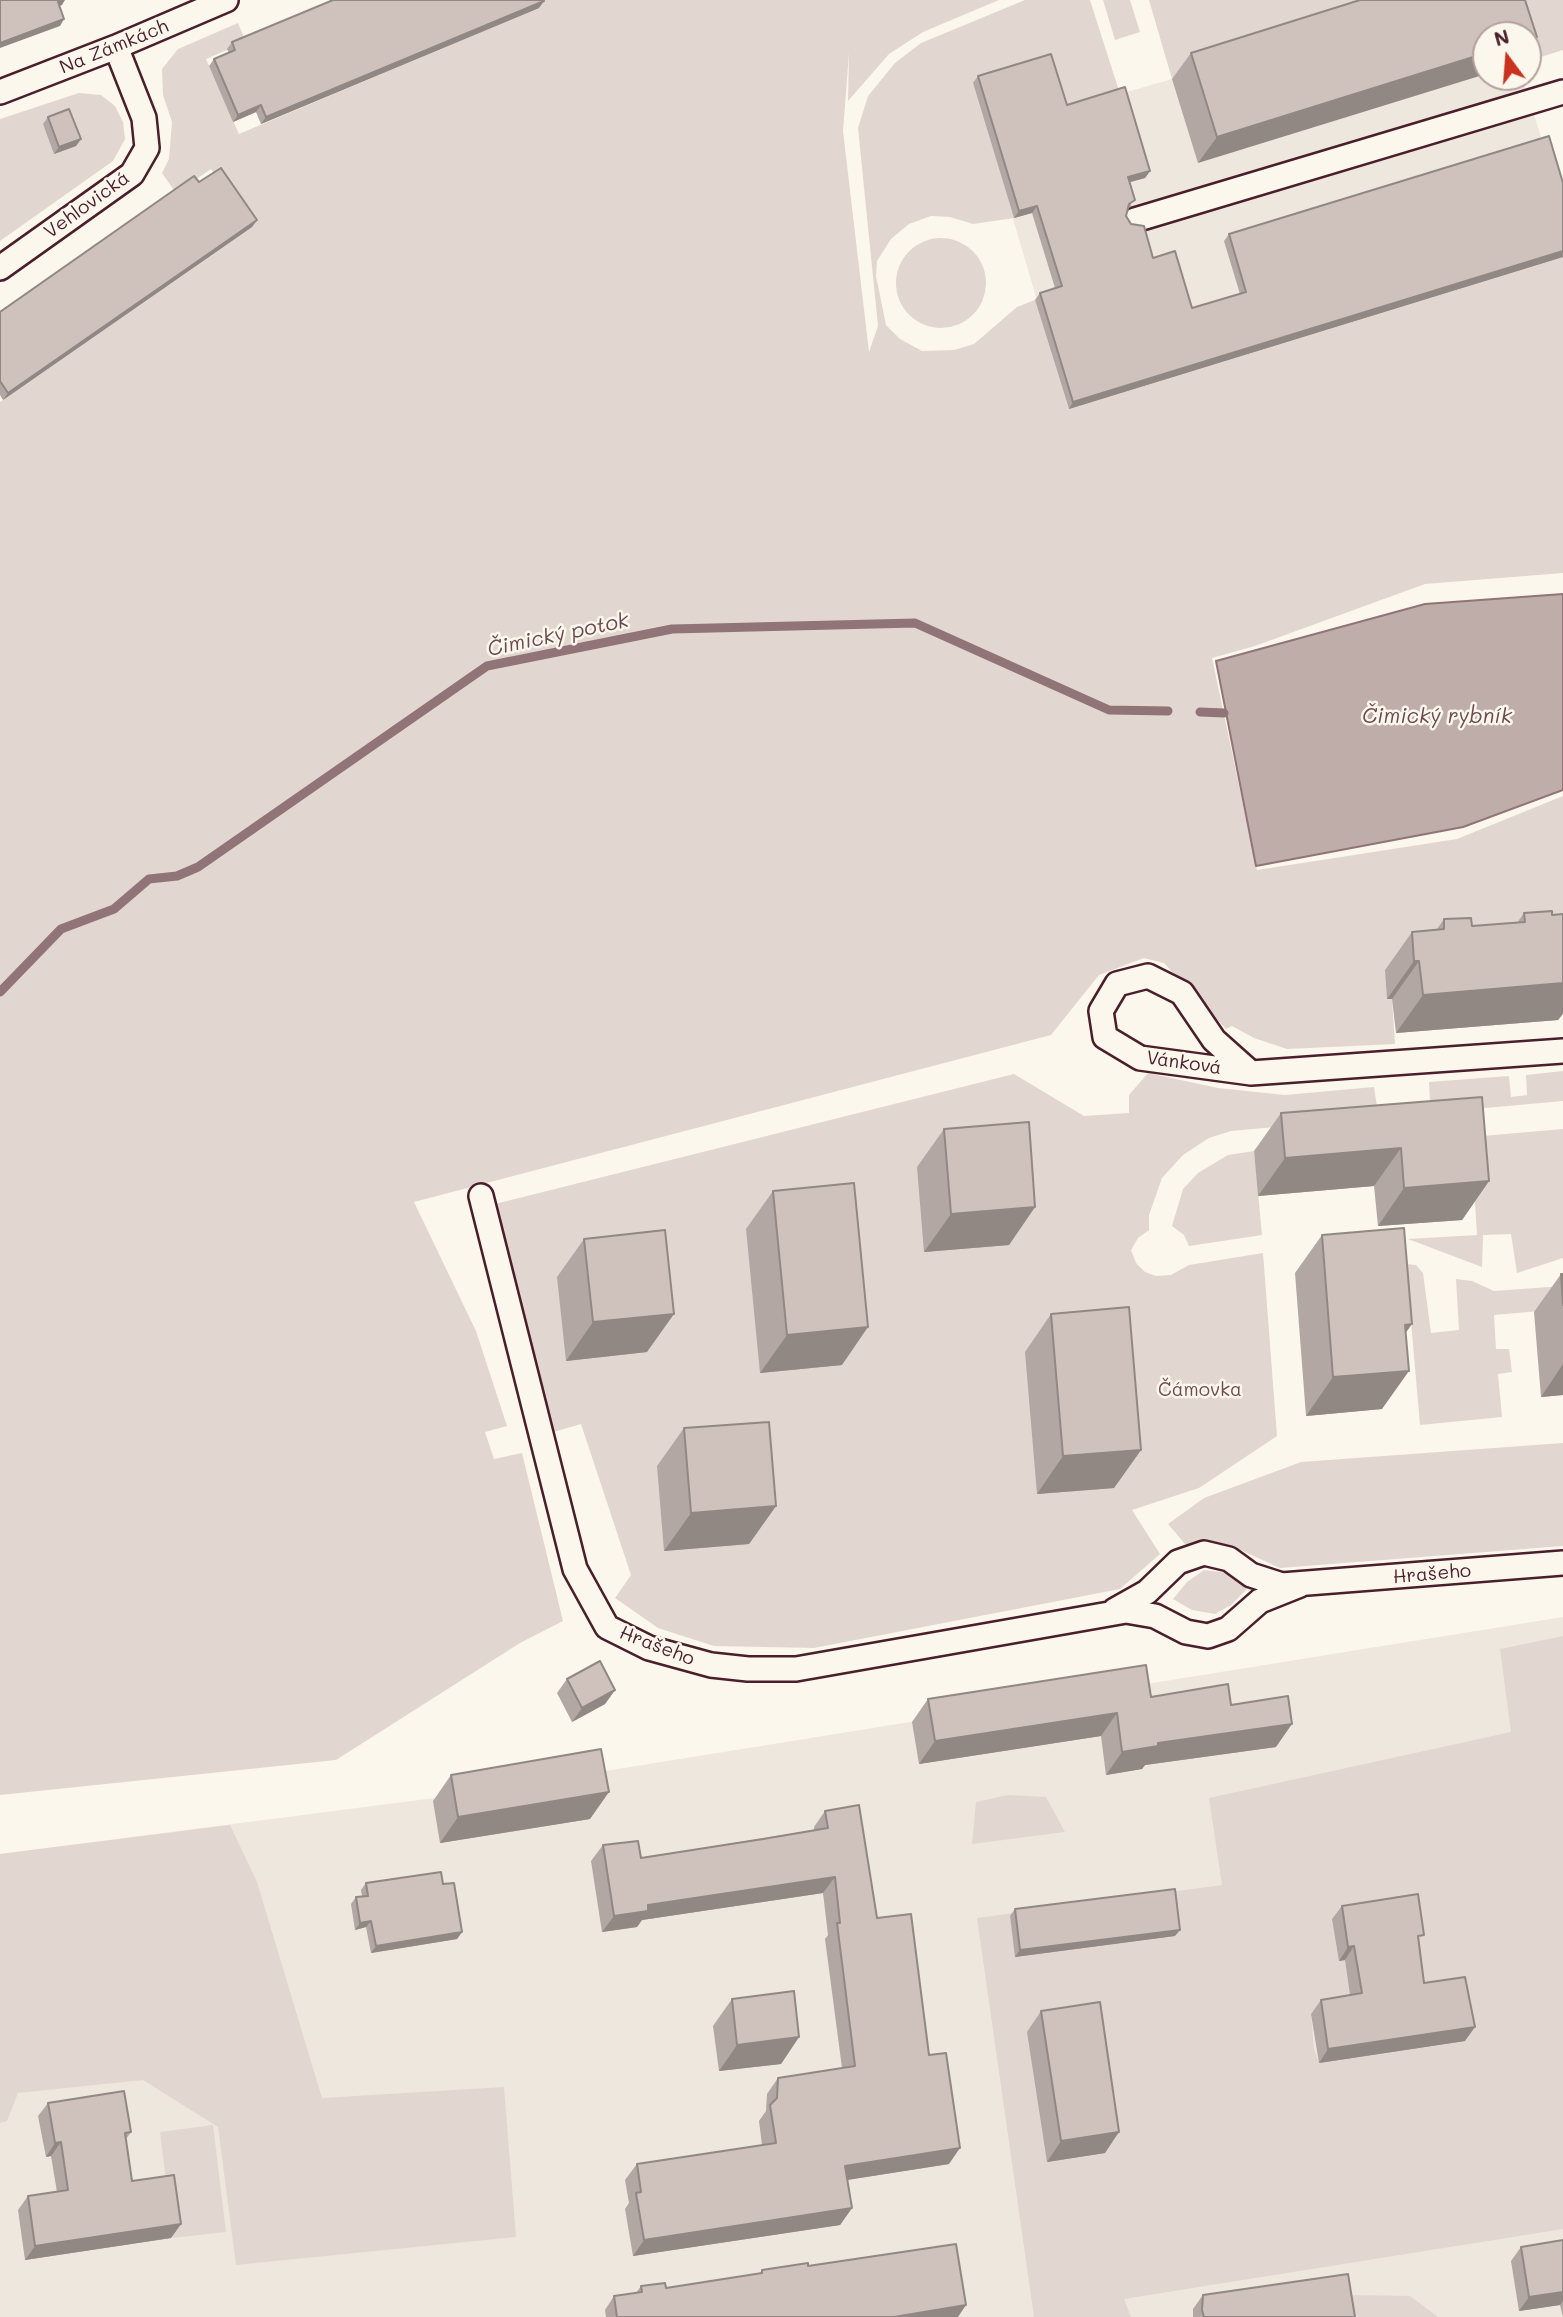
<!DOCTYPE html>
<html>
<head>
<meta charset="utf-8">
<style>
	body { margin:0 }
	#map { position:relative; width:1563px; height:2317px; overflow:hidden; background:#fbf7ec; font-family:Mali,sans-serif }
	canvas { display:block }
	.north { position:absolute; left:1472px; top:21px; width:70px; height:70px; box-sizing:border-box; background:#fbf7ec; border:2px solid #b4a19f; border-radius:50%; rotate:344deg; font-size:19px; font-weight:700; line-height:28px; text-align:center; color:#4a1f2b }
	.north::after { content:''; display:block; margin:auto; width:24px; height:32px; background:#c8321e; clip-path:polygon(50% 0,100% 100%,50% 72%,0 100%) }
</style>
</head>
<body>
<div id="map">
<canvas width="1563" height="2317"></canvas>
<div class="north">N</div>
</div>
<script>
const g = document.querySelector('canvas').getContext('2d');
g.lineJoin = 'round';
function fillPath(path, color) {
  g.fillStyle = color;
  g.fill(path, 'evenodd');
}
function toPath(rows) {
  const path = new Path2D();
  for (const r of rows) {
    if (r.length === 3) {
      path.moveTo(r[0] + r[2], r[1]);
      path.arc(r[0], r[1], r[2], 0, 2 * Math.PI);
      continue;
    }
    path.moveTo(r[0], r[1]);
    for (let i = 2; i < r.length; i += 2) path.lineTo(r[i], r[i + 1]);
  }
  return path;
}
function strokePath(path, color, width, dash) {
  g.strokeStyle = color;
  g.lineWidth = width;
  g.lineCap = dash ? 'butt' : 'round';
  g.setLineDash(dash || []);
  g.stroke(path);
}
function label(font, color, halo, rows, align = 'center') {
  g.font = font + ' Mali,sans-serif';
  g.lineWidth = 5;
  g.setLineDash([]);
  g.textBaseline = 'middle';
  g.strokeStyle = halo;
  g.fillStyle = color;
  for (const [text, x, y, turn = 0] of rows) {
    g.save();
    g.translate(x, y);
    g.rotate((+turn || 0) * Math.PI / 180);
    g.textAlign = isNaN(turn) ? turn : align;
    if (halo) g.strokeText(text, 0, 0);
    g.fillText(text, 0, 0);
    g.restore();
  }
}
fillPath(toPath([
	[1486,35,1486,77,1522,77,1563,206,1563,257,1069,409,973,83,1120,94,1172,79],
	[1563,1617,1563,2317,0,2317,0,1854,450,1796]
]), '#eee7de');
fillPath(toPath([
	[535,0,999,0,923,32,889,54,848,101,849,53,843,131,869,352,878,326,858,128,868,96,895,63,921,43,1025,0,1090,0,1120,94,1062,112,973,83,1014,218,973,224,950,217,931,216,909,224,891,239,877,261,876,276,886,325,900,339,922,351,954,350,974,344,1017,307,1035,300,1069,409,1563,257,1563,573,1425,584,1255,646,1212,658,1257,870,1457,839,1563,796,1563,950,1392,999,1395,1044,1287,1049,1254,1038,1232,1026,1226,1029,1164,963,1144,958,1099,975,1051,1035,414,1202,476,1331,507,1426,485,1432,494,1459,522,1453,563,1621,520,1643,336,1760,0,1795,0,402,252,227,211,169,176,193,162,173,169,159,172,122,163,95,162,69,178,49,238,23,246,42,206,59,239,134,538,8],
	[1103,0,1130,0,1140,32,1115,40],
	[1149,0,1427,0,1172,79],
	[1498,0,1563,0,1563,50,1528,61,1528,35],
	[79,93,101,95,115,106,123,122,125,139,113,161,0,241,0,119],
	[941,283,45],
	[1563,1071,1563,1101,1231,1131,1209,1138,1183,1155,1162,1178,1149,1215,1149,1230,1138,1238,1131,1250,1136,1263,1145,1272,1156,1276,1171,1275,1189,1265,1263,1253,1277,1436,1199,1488,1132,1510,1160,1554,1120,1589,814,1648,714,1646,658,1628,615,1598,631,1575,581,1424,543,1435,491,1205,1014,1074,1084,1116,1129,1113,1129,1095,1148,1073,1218,1088,1285,1095,1374,1087,1377,1106,1430,1103,1429,1082,1509,1076,1511,1097,1527,1095,1526,1075],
	[1563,1129,1563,1258,1517,1273,1511,1234,1483,1235,1482,1267,1408,1239,1477,1235,1471,1137],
	[1254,1151,1262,1235,1189,1246,1184,1235,1172,1226,1183,1189,1198,1173,1228,1155],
	[1406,1264,1416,1265,1423,1273,1431,1333,1459,1330,1456,1279,1472,1281,1494,1291,1563,1286,1563,1309,1494,1315,1496,1349,1509,1349,1512,1372,1498,1374,1502,1417,1420,1425],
	[1563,1443,1563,1546,1280,1568,1234,1547,1185,1544,1168,1524,1204,1498,1301,1462],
	[1204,1570,1228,1573,1248,1588,1231,1605,1215,1614,1192,1610,1173,1599,1187,1582],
	[1563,1636,1563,2229,1124,2299,1131,2317,1034,2317,977,1918,1222,1885,1209,1798,1511,1732,1500,1649],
	[1408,1908,1414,1997,1319,2063,1314,2049,1311,2013,1352,2007,1345,1960,1339,1961],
	[1010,1916,1175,1936,1016,1957],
	[1008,1795,1046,1797,1065,1832,972,1844,976,1802],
	[230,1825,257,1882,322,2098,504,2087,516,2237,236,2265,218,2127,143,2080,18,2093,7,2121,0,2123,0,1854],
	[213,2125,226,2232,173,2238,160,2132],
	[1351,2295,1410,2296,1438,2317,1354,2317]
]), '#e2d7d0');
const water = toPath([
	[1563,594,1563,790,1463,827,1256,866,1216,661,1425,604,1563,594]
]);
fillPath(water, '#bfadaa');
strokePath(water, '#907477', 2);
strokePath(toPath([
	[1200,712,1224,713],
	[0,992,61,929,114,909,149,879,177,876,198,867,487,666,672,629,915,623,1109,710,1168,711]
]), '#907477', 9);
const street = toPath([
	[0,92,116,47,226,0],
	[1135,220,1563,92],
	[0,268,132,174,147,148,144,118,116,47],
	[1251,1073,1214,1040,1182,993,1148,976,1117,984,1101,1011,1105,1037,1140,1058,1251,1073,1563,1051],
	[481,1196,575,1569,607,1627,649,1648,711,1665,748,1669,796,1669,1126,1611,1155,1616,1186,1632,1208,1636,1228,1629,1260,1601,1300,1585],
	[1115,1610,1147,1592,1178,1562,1204,1553,1229,1559,1251,1575,1282,1585,1563,1563]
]);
strokePath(street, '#4a1f2b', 28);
strokePath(street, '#fbf7ec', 23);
fillPath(toPath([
	[1360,0,1198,163,1172,79,1191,53],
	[539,8,261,124,256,112,233,122,209,66,214,59,229,53,227,49,232,42],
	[978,76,1067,105,1150,171,1145,178,1130,182,1131,207,1128,208,1126,216,1153,258,1192,308,1240,294,1224,241,1229,234,1563,183,1563,257,1069,409,1035,300,1040,293,1055,288,1032,213,1014,218,973,83],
	[48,117,81,139,76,146,54,154,43,124],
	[199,182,257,220,252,227,3,400,0,395,0,312],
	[1524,913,1562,1014,1558,1020,1396,1033,1392,999,1387,999,1385,970,1412,932,1437,929,1444,919,1472,926,1517,923],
	[1482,1097,1489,1181,1462,1220,1378,1226,1374,1186,1258,1196,1254,1151,1281,1113],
	[944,1129,1035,1207,1009,1245,924,1252,917,1167],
	[773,1191,842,1365,760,1373,746,1229],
	[1322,1235,1406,1333,1382,1409,1306,1416,1295,1273],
	[584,1239,647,1352,566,1361,557,1277],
	[1561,1274,1563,1274,1563,1395,1541,1397,1534,1312],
	[1051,1314,1141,1450,1114,1488,1037,1494,1025,1352],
	[684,1428,776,1506,749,1544,664,1551,657,1466],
	[567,1679,615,1690,605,1704,572,1722,557,1693],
	[1151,1697,1231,1705,1276,1747,1145,1765,1142,1769,1106,1775,1101,1736,919,1764,912,1722,928,1699],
	[451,1775,590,1819,440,1843,433,1801],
	[825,1811,877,1918,929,2055,949,2164,847,2180,852,2208,840,2225,633,2256,625,2209,629,2203,625,2180,637,2164,762,2145,759,2121,766,2111,767,2094,778,2078,842,2068,825,1939,828,1935,823,1893,642,1920,637,1927,602,1932,591,1861,603,1845,641,1858,814,1830,814,1827],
	[366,1883,443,1884,462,1932,457,1939,371,1953,366,1927,355,1930,351,1904,356,1897,362,1896,361,1890],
	[1342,1906,1419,1943,1424,1983,1465,2041,1319,2063,1311,2014,1321,2000,1350,1995,1345,1960,1339,1961,1332,1919],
	[1015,1909,1175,1936,1015,1957,1010,1916],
	[732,1999,799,2037,781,2064,719,2071,713,2026],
	[1041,2011,1105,2153,1047,2162,1027,2032],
	[48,2103,131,2132,126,2139,132,2181,181,2224,171,2238,25,2260,18,2210,28,2196,57,2192,51,2156,46,2157,38,2116],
	[1563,2240,1563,2317,1560,2305,1519,2311,1511,2261,1521,2247],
	[808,2266,958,2317,606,2317,605,2310,614,2296,636,2293,641,2286,666,2288,759,2274,762,2270],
	[1203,2295,1355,2317,1193,2317,1193,2309]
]), '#b2a7a2');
fillPath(toPath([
	[62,0,65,0,62,5,53,9,58,2],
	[544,1,539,8,261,124,266,117],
	[64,19,60,26,0,48,0,43],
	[1537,37,1528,50,1528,40],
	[1486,53,1486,74,1198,163,1217,137],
	[261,105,256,112,233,122,238,115],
	[81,139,76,146,54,154,59,147],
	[1150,171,1145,178,1123,184,1128,177],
	[1037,206,1032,213,1014,218,1019,211],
	[257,220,252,227,3,400,8,393],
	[1563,251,1563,257,1069,409,1073,402],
	[1414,961,1419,961,1392,999,1387,999],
	[1563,983,1563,1014,1558,1020,1396,1033,1423,995],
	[1401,1148,1374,1186,1258,1196,1285,1158],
	[1489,1181,1462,1220,1378,1226,1404,1188],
	[1035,1207,1009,1245,924,1252,951,1214],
	[674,1314,647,1352,566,1361,593,1322],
	[1412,1324,1385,1362,1405,1325],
	[868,1327,842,1365,760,1373,787,1335],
	[1563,1364,1563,1395,1541,1397],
	[1409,1371,1382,1409,1306,1416,1333,1377],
	[1141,1450,1114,1488,1037,1494,1063,1456],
	[776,1506,749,1544,664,1551,691,1513],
	[615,1690,605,1704,572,1722,582,1708],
	[1117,1713,1101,1736,919,1764,935,1741],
	[1292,1724,1276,1747,1145,1765,1142,1769,1106,1775,1122,1752,1158,1743],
	[609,1792,590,1819,440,1843,458,1817],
	[835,1877,823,1893,642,1920,637,1927,602,1932,614,1916,648,1905],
	[371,1921,366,1927,355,1930,360,1923],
	[1180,1930,1175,1936,1015,1957,1020,1950],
	[462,1932,457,1939,371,1953,376,1946],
	[1354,1946,1345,1960,1339,1961,1348,1947],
	[1475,2027,1465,2041,1319,2063,1328,2049],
	[799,2037,781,2064,719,2071,737,2045],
	[1119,2132,1105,2153,1047,2162,1061,2141],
	[61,2142,51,2156,46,2157,55,2143],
	[960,2148,949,2164,834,2182,845,2166],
	[852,2208,840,2225,633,2256,644,2240],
	[181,2224,171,2238,25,2260,35,2246],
	[1563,2292,1563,2301,1560,2305,1519,2311,1529,2297],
	[966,2305,958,2317,894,2317]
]), '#918884');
const building = toPath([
	[0,0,62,0,58,2,64,19,0,43,0,0],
	[333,0,543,0,544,1,266,117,261,105,238,115,214,59,235,50,232,42,333,0],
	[1360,0,1525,0,1537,37,1528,40,1528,35,1486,35,1486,53,1217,137,1191,53,1360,0],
	[1051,54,1067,105,1125,87,1150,171,1128,177,1135,200,1129,204,1126,216,1131,224,1144,226,1153,258,1175,251,1192,308,1246,292,1229,234,1549,136,1563,183,1563,251,1073,402,1040,293,1062,286,1037,206,1019,211,978,76,1051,54],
	[69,109,81,139,59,147,48,117,69,109],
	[221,168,257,220,8,393,0,381,0,312,194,176,199,182,221,168],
	[1552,911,1552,915,1563,914,1563,983,1423,995,1419,961,1414,961,1412,932,1444,929,1444,919,1471,918,1472,926,1525,922,1524,913,1552,911],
	[1482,1097,1489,1181,1404,1188,1401,1148,1285,1158,1281,1113,1482,1097],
	[1029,1122,1035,1207,951,1214,944,1129,1029,1122],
	[854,1183,868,1327,787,1335,773,1191,854,1183],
	[1404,1228,1412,1324,1405,1325,1409,1371,1333,1377,1322,1235,1404,1228],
	[665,1230,674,1314,593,1322,584,1239,665,1230],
	[1561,1274,1563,1274,1563,1305,1561,1274],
	[1129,1307,1141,1450,1063,1456,1051,1314,1129,1307],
	[769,1422,776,1506,691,1513,684,1428,769,1422],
	[600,1661,615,1690,582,1708,567,1679,600,1661],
	[1146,1665,1151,1697,1228,1684,1231,1705,1288,1696,1292,1724,1158,1743,1158,1746,1122,1752,1117,1713,935,1741,928,1699,1146,1665],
	[601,1749,609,1792,458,1817,451,1775,601,1749],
	[859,1805,877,1918,911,1914,929,2055,946,2053,960,2148,845,2166,852,2208,644,2240,636,2193,641,2192,637,2164,776,2143,770,2105,777,2098,778,2078,855,2066,837,1923,840,1923,835,1877,648,1905,648,1911,614,1916,603,1845,638,1841,641,1858,763,1839,828,1828,825,1811,859,1805],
	[441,1872,443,1884,454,1883,462,1932,376,1946,371,1921,360,1923,356,1897,368,1896,366,1883,441,1872],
	[1175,1889,1180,1930,1020,1950,1015,1909,1175,1889],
	[1418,1894,1424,1935,1418,1936,1424,1983,1465,1977,1475,2027,1328,2049,1321,2000,1362,1993,1354,1946,1348,1947,1342,1906,1418,1894],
	[794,1991,799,2037,737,2045,732,1999,794,1991],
	[1100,2002,1119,2132,1061,2141,1041,2011,1100,2002],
	[124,2091,131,2132,125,2133,132,2181,174,2175,181,2224,35,2246,28,2196,68,2190,61,2142,55,2143,48,2103,124,2091],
	[1563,2240,1563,2292,1529,2297,1521,2247,1563,2240],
	[956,2244,966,2305,894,2317,617,2317,614,2296,642,2292,641,2286,665,2283,666,2288,762,2273,762,2270,808,2263,808,2266,956,2244],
	[1348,2274,1355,2317,1204,2317,1202,2310,1203,2295,1348,2274]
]);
fillPath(building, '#cfc2bc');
strokePath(building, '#918884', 2);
label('19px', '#4a1f2b', '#fbf7ec', [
	["Na Zámkách",114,47,-22],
	["Vehlovická",87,205,-36],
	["Vánková",1184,1063,8],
	["Hrašeho",1432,1574,-5],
	["Hrašeho",657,1646,21]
]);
label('19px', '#704d54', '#fbf7ec', [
	["Čámovka",1200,1390]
]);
label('italic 21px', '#6d4a51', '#fbf7ec', [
	["Čimický potok",558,635,-12],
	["Čimický rybník",1437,717]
]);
</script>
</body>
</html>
